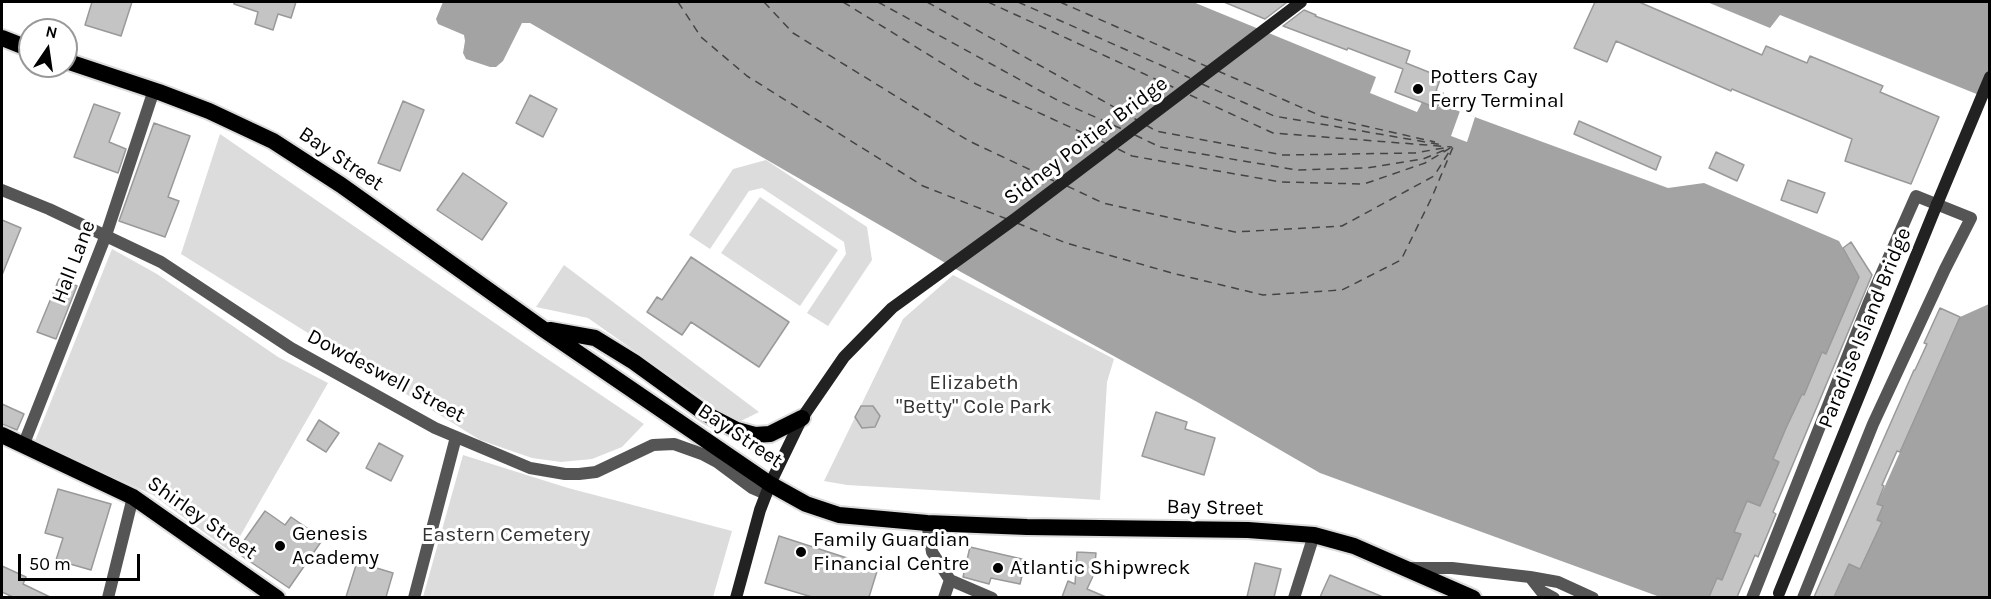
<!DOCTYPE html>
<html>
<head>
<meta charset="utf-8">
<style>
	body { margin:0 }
	#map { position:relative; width:1991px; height:599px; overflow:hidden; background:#fff; font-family:Karla,sans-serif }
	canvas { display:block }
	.frame { position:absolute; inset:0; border:3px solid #000; pointer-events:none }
	.north { position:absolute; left:18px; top:18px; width:60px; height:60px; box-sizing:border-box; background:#fff; border:2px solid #999; border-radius:50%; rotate:13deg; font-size:16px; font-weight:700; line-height:24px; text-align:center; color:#000 }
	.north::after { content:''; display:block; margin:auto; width:21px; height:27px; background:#000; clip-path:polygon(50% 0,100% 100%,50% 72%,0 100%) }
	.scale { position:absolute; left:18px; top:554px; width:122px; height:27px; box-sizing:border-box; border:3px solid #000; border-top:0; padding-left:8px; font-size:18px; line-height:21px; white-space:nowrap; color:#000; -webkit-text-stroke:4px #fff; paint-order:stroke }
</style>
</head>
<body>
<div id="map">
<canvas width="1991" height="599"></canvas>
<div class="frame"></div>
<div class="north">N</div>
<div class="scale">50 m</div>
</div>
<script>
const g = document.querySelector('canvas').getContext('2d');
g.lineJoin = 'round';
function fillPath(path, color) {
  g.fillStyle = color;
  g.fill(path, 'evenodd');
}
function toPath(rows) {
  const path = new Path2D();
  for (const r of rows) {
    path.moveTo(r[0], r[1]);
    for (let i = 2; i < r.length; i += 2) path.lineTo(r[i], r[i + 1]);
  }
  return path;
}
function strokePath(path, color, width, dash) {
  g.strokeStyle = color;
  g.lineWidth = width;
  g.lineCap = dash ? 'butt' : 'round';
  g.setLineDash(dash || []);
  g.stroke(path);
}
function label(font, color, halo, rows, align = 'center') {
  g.font = font + ' Karla,sans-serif';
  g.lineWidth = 6;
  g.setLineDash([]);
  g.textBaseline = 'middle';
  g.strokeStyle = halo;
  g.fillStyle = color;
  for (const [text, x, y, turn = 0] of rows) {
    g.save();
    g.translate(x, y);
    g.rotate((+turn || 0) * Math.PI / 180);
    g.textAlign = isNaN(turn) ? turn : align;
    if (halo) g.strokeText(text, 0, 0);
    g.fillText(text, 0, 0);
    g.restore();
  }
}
fillPath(toPath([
	[220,134,537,352,644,424,622,447,592,459,561,462,532,458,480,440,181,254],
	[766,160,867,227,872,260,828,326,807,313,846,254,844,242,762,188,749,191,710,249,689,235,733,169],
	[760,197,838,250,800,306,721,253],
	[112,249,157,274,278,357,328,383,231,552,153,495,35,441],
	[564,265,759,412,737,423,588,318,536,307],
	[953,275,1114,359,1107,382,1100,500,847,485,824,481,903,319],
	[463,455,568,488,732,531,713,597,423,597]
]), '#dcdcdc');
fillPath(toPath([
	[443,2,1193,2,1376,77,1370,93,1417,112,1422,102,1437,108,1442,105,1668,188,1704,183,1839,241,1859,277,1826,354,1822,352,1810,380,1807,396,1802,394,1786,428,1773,459,1779,462,1760,506,1747,501,1735,532,1741,534,1729,563,1732,569,1727,582,1717,578,1710,595,1714,597,1660,597,1320,473,1199,403,961,272,530,23,522,23,503,61,496,67,490,67,466,59,463,53,465,41,464,35,438,24,436,19],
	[1707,2,1989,2,1989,99,1780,15,1770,28],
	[1989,304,1989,597,1834,598,1849,564,1881,522,1877,520,1882,507,1877,504,1960,317]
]), '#a3a3a3');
fillPath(toPath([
	[1460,111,1475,117,1467,142,1451,136]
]), '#fff');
strokePath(toPath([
	[678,2,701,37,747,76,923,186,1007,219],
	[764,2,793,33,969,141,1054,181],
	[843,2,976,84,1105,143],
	[878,2,1057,100,1122,129],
	[927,2,1137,120],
	[988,2,1177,89],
	[1018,2,1190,78],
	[1060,2,1208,67],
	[1218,71,1321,116,1435,142],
	[1202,84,1274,116,1443,145],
	[1190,95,1273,133,1452,147],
	[1146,125,1156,131,1283,155,1415,153,1449,147],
	[1135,135,1160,147,1297,170,1366,168,1423,159,1447,149],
	[1118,149,1132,156,1281,182,1364,184,1425,163,1452,147],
	[1067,186,1103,203,1235,232,1342,226,1434,176,1449,152],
	[1017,223,1066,243,1172,273,1263,295,1342,290,1401,260,1432,197,1453,147]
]), '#444', 1.5, [8, 6]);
const building = toPath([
	[92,2,132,2,121,36,85,25,92,2],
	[234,2,296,2,291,18,278,14,273,30,255,24,258,12,234,4,234,2],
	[1224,2,1283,2,1286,3,1265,19,1224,2],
	[1595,2,1639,2,1762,55,1766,46,1807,63,1810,56,1883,86,1880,92,1939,117,1911,184,1845,161,1852,139,1732,89,1731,91,1616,41,1607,62,1574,48,1595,2],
	[1304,10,1316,15,1315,16,1410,51,1406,63,1441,77,1436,91,1443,93,1437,108,1395,92,1403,69,1348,48,1347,50,1283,26,1304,10],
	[530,95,557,109,543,137,516,123,530,95],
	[403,101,424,110,400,171,378,163,403,101],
	[94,104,120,113,109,142,126,149,118,173,74,157,94,104],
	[1579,121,1661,157,1656,170,1574,134,1579,121],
	[154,123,190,136,168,197,179,201,165,237,119,221,154,123],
	[1716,152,1744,165,1737,181,1709,168,1716,152],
	[463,173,507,203,482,240,437,210,463,173],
	[1788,180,1825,193,1817,213,1781,200,1788,180],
	[2,220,21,228,2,275,2,220],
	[1851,242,1872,275,1773,512,1776,514,1758,557,1755,555,1737,597,1709,597,1717,578,1722,580,1741,534,1734,532,1747,501,1760,506,1779,462,1773,459,1786,428,1802,394,1804,395,1822,352,1826,354,1859,277,1843,248,1851,242],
	[691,257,789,322,759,367,691,322,682,335,647,312,657,297,662,300,691,257],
	[59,279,77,286,56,339,37,332,59,279],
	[1940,308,1960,317,1900,452,1897,451,1882,485,1884,486,1877,504,1883,506,1877,520,1882,522,1860,569,1849,564,1834,597,1814,597,1914,370,1915,370,1927,344,1924,343,1940,308],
	[2,404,24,414,17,430,2,424,2,404],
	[861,406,873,406,880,416,875,427,862,428,855,417,861,406],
	[1156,412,1187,422,1185,429,1215,438,1204,475,1142,456,1156,412],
	[319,420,339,433,326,452,307,440,319,420],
	[379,443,403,456,391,481,366,468,379,443],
	[58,489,111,504,91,570,56,560,63,538,45,533,58,489],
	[265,511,285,525,291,517,323,539,289,588,236,552,265,511],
	[779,536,878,568,869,597,812,597,765,583,779,536],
	[970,547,1026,560,1020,584,991,578,989,584,963,577,970,547],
	[1077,552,1096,553,1094,574,1087,589,1106,597,1062,597,1068,581,1075,584,1077,552],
	[357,562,393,573,386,597,346,597,357,562],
	[1255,563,1281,569,1274,597,1247,597,1255,563],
	[2,566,26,577,23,584,50,597,13,597,2,592,2,566],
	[1330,575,1383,597,1320,597,1330,575]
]);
fillPath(building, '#c4c4c4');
strokePath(building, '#999', 1.5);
const trunk = toPath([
	[2,38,30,49],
	[66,61,159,92,209,111,273,141,341,185,543,329,770,484,806,504,839,515,927,523,1027,527,1248,530,1314,535,1354,546,1473,598],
	[550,330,595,338,634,362,706,414,737,430,755,435,770,434,802,418],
	[2,435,133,497,277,598]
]);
strokePath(trunk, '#dbdbdb', 20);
strokePath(toPath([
	[2,190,49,209,161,262,291,348,435,428,530,468,565,474,579,474,596,472,653,445,674,444,702,454,717,462,752,488,766,494],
	[23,446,106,235,154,90],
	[927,523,932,552,950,580,992,598],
	[1410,568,1452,568,1530,577,1558,582,1593,598],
	[1530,577,1541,591,1554,598],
	[108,598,133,497],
	[414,598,456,437],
	[944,598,950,580],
	[1294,598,1314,535],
	[1752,598,1869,302,1916,196,1971,218,1945,269,1873,424,1803,598]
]), '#555', 12);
strokePath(toPath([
	[1937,204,1990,77],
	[736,598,760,510,770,484,802,418,844,357,892,308,1016,218,1301,2]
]), '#222', 12);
strokePath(trunk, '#000', 16);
strokePath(toPath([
	[1779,593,1937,204]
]), '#222', 12);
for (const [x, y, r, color] of [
	[1418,89,6,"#000"],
	[280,546,6,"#000"],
	[801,552,6,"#000"],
	[998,568,6,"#000"]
]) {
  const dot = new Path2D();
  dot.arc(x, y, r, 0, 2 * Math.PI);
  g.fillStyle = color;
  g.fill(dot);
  strokePath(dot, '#fff', 2);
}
label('21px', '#000', '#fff', [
	["Potters Cay",1430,77],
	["Ferry Terminal",1430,101],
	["Genesis",292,534],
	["Academy",292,558],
	["Family Guardian",813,540],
	["Financial Centre",813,564],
	["Atlantic Shipwreck",1010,568]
], 'left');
label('21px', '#000', '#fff', [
	["Sidney Poitier Bridge",1086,141,-37],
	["Bay Street",341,159,34],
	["Hall Lane",74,262,-69],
	["Paradise Island Bridge",1865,328,-68],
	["Dowdeswell Street",386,376,28],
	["Bay Street",740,436,34],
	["Bay Street",1215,508,1],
	["Shirley Street",202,518,35]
]);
label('21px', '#333', '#fff', [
	["Elizabeth",974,383],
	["\"Betty\" Cole Park",974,407],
	["Eastern Cemetery",506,535]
]);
</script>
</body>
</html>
